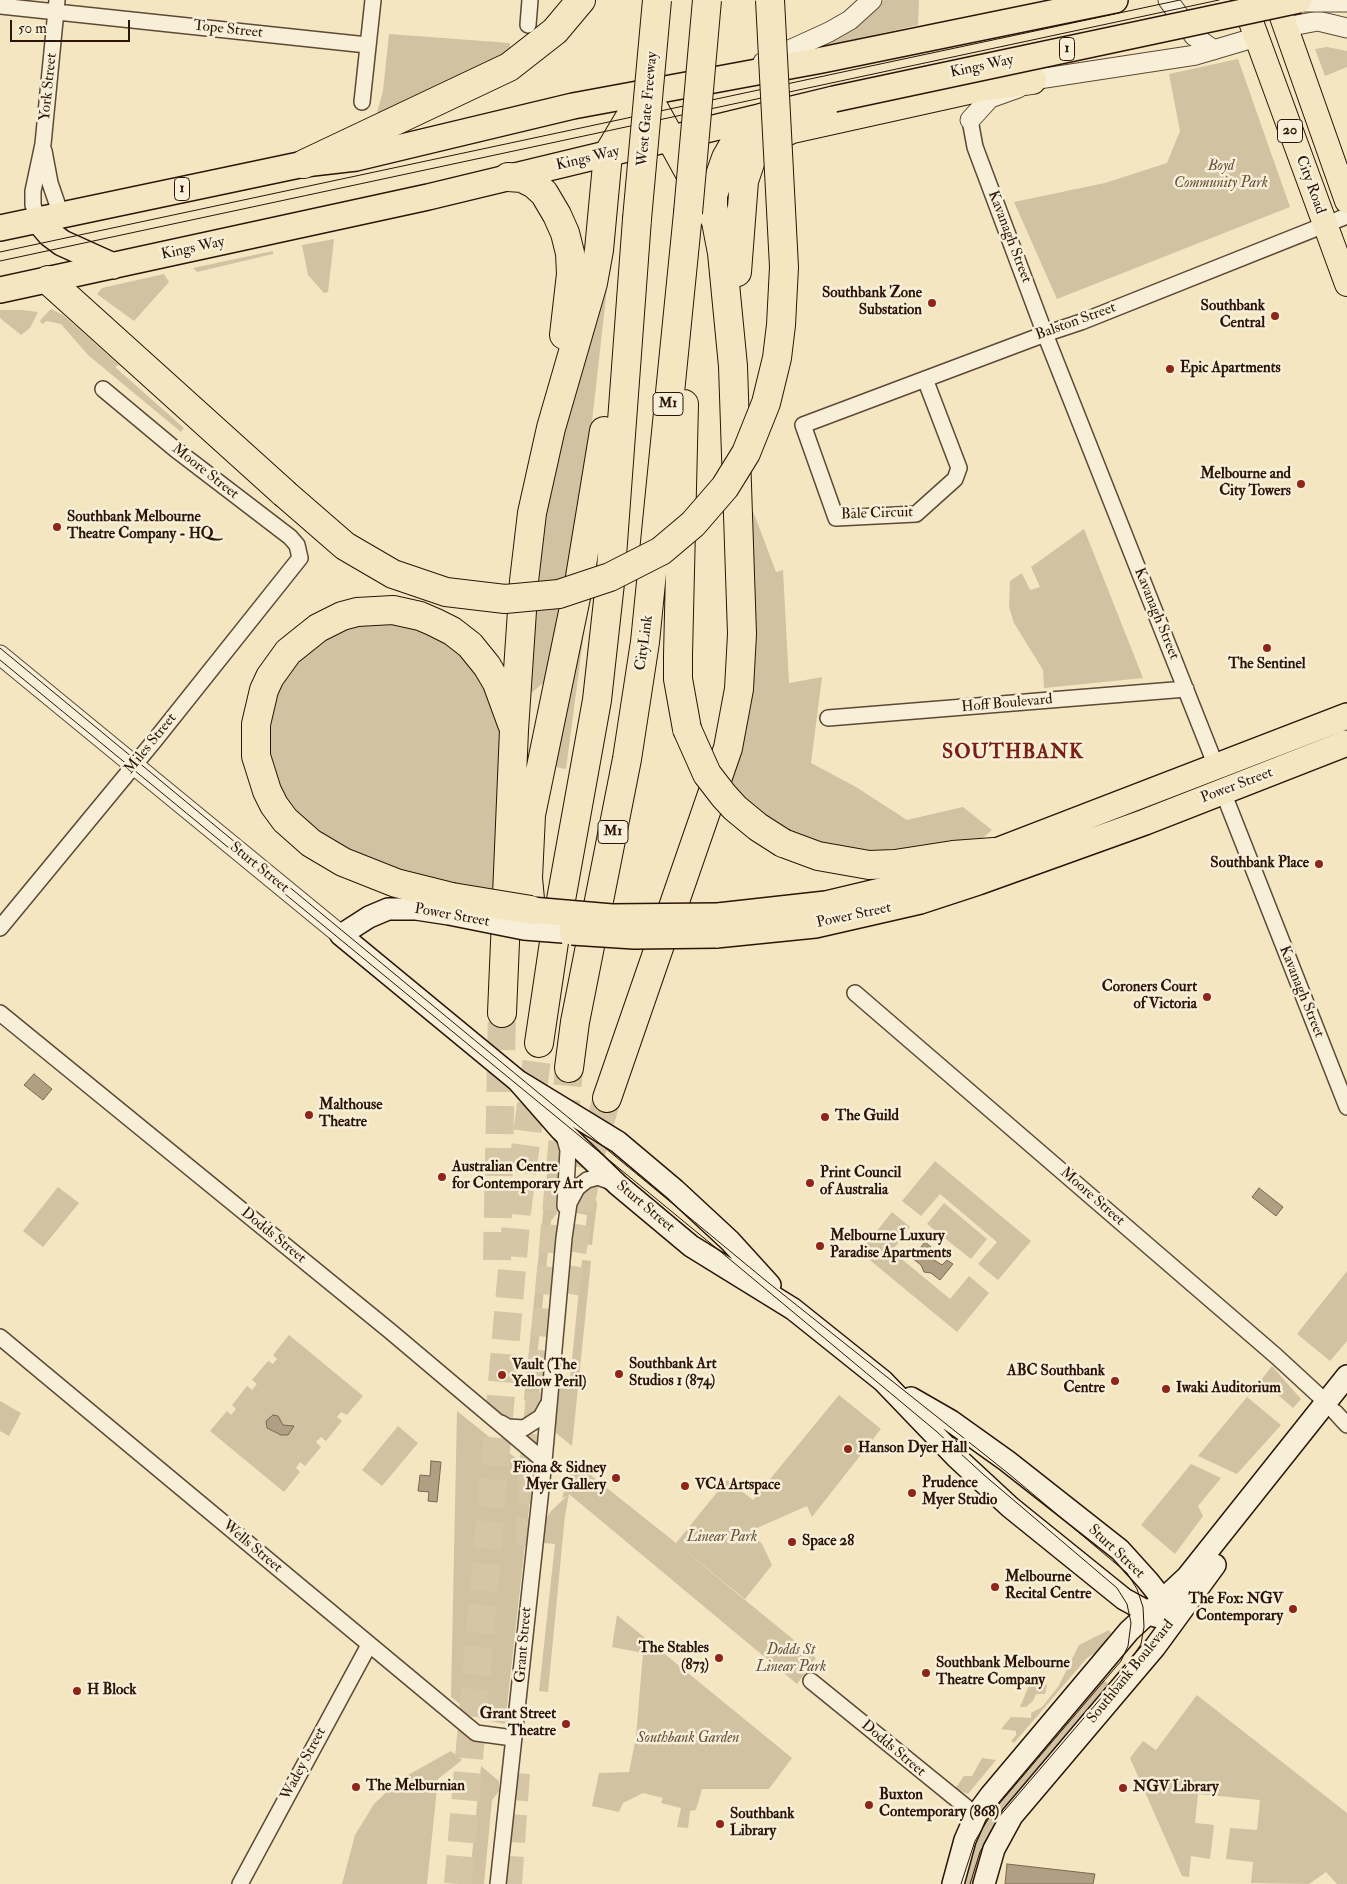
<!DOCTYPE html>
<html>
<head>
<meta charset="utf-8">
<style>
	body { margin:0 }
	#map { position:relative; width:1347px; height:1884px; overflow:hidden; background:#f3e6c1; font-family:"IM FELL Double Pica",serif }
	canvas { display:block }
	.scale { position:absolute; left:10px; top:20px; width:120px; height:22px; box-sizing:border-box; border:2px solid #2d1408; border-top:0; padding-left:6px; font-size:15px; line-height:18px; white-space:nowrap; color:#2d1408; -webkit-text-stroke:4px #f7efd7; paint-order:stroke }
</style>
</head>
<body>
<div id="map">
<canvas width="1347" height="1884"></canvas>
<div class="scale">50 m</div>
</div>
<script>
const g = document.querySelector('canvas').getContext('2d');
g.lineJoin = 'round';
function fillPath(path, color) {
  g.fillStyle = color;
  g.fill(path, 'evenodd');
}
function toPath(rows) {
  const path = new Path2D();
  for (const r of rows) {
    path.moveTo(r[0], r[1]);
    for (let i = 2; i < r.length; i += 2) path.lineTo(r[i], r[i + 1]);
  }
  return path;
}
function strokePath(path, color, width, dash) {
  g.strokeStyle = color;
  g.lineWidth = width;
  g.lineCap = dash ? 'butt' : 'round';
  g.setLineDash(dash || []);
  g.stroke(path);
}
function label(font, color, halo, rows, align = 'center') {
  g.font = font + ' "IM FELL Double Pica",serif';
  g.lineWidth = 5;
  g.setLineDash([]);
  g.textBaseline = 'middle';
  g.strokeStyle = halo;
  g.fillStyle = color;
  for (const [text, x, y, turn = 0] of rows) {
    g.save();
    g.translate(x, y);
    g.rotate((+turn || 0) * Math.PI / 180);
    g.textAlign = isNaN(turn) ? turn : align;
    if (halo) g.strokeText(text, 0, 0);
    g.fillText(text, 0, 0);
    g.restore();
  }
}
fillPath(toPath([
	[884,0,919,0,918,25,821,47,821,44,858,25,875,11],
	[389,34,510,43,510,51,474,72,376,116,383,91],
	[1327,47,1347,51,1347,67,1325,76,1315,49],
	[1238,59,1290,207,1057,299,1014,202,1105,183,1167,163,1180,131,1169,74],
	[334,239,328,292,324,293,308,275,302,245],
	[273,251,273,254,197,272,193,268],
	[164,274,169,282,134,321,97,294,102,288],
	[607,288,585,484,547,676,543,683,529,695,542,520,560,444],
	[51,309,63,315,119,365,115,367,184,428,181,432,88,355,61,324,47,321,42,324,40,321,42,318],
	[0,310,22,310,38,312,30,328,21,335,0,318],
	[753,511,776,572,783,570,789,683,822,677,811,763,856,787,907,820,963,807,992,830,980,840,920,851,845,852,809,842,764,818,728,782,752,655],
	[1084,529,1143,678,1044,688,1043,670,1014,623,1009,607,1010,581,1022,573,1030,590,1040,587,1031,567],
	[408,620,471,655,501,723,494,896,454,889,369,861,320,834,291,807,280,789,272,771,266,732,282,675,336,627],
	[581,635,583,640,566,769,551,766],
	[935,1161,1031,1241,998,1280,978,1264,997,1242,940,1194,921,1216,902,1201],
	[563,1167,558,1212,551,1221,535,1377,540,1387,538,1401,536,1408,532,1409,524,1399,547,1174],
	[590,1186,597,1203,592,1245,584,1244,587,1215,576,1213,575,1209,578,1196],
	[58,1187,79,1203,43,1247,23,1231],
	[944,1203,987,1239,971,1259,927,1224],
	[892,1212,910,1227,892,1251,950,1299,969,1276,989,1293,957,1332,860,1252],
	[582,1260,591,1261,572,1446,556,1433,554,1421,557,1388,569,1389],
	[1347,1271,1347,1341,1330,1361,1297,1334],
	[289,1335,363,1396,347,1415,341,1412,337,1417,342,1421,326,1441,321,1437,316,1442,321,1447,305,1466,300,1462,296,1468,300,1472,284,1492,210,1431,227,1411,231,1415,236,1409,232,1405,247,1386,252,1390,257,1384,252,1380,268,1361,273,1364,277,1359,273,1355],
	[1272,1366,1301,1399,1293,1408,1261,1380],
	[839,1395,881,1429,812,1517,807,1506,757,1528,754,1535,762,1544,772,1565,745,1599,668,1537,816,1658,797,1684,569,1494,565,1515,548,1692,539,1691,555,1544,543,1543,545,1520,551,1511,567,1496,562,1498,573,1461,676,1543,727,1480,753,1500],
	[1247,1397,1281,1425,1237,1474,1198,1456],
	[0,1401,21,1413,9,1436,0,1431],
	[457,1411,533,1472,505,1724,480,1719,451,1697],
	[398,1426,418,1443,382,1486,362,1470],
	[1191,1464,1221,1478,1198,1506,1203,1516,1175,1554,1141,1525],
	[617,1615,792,1758,769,1789,702,1789,696,1810,690,1811,688,1828,677,1827,681,1808,661,1803,663,1798,643,1793,623,1803,619,1812,592,1806,599,1773,629,1772,636,1737,643,1653,612,1647],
	[1109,1630,1111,1633,1098,1651,1087,1658,1014,1743,1011,1741,1016,1735,1016,1731,1001,1729,1011,1717,1031,1718,1031,1713,1042,1707,1058,1687,1079,1645],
	[1102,1679,1112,1687,983,1850,973,1884,958,1884,985,1817],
	[1030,1683,1047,1685,1045,1694,1036,1694,1033,1701,1026,1707,1020,1707],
	[1197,1695,1347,1813,1347,1884,1337,1884,1326,1872,1309,1884,1251,1883,1253,1862,1226,1859,1230,1828,1257,1830,1260,1800,1198,1794,1195,1823,1214,1825,1210,1859,1191,1856,1189,1877,1182,1876,1130,1758,1143,1741,1156,1750],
	[451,1751,462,1760,438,1779,427,1884,342,1884,355,1835,374,1804,399,1780],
	[982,1758,996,1760,968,1794,955,1789,964,1776,972,1776],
	[481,1766,499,1781,499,1791,492,1800,484,1884,469,1884]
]), '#d1c2a2');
const water = toPath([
	[34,1074,52,1089,43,1100,24,1085,34,1074],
	[1259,1188,1283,1207,1276,1216,1252,1197,1259,1188],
	[925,1242,931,1247,927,1253,934,1260,942,1265,947,1260,953,1264,940,1280,931,1273,924,1272,921,1265,912,1258,925,1242],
	[273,1415,278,1416,283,1425,294,1426,288,1435,281,1435,267,1428,266,1421,273,1415],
	[431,1461,441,1462,437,1502,428,1501,429,1492,418,1491,420,1475,430,1476,431,1461],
	[1007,1864,1095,1874,1093,1884,1005,1884,1007,1864]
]);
fillPath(water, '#b09f82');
strokePath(water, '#7c6751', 1);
strokePath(toPath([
	[497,1260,502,1013],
	[565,1293,580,1207,591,1153,607,1098],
	[529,1546,533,1472,569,1068],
	[458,1884,517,1212,539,1043],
	[508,1884,516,1773]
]), '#d5c6a5', 28, [28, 14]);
const minor = toPath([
	[0,6,367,45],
	[528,25,530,0],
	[362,102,373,0],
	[970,120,975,147,1045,334,1216,766],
	[44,151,50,183,61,215],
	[38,220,33,205,33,191,43,144,57,0],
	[925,379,959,468,955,479,916,514,836,518,803,425,1045,334,1081,322,1347,216],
	[828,718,1186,689],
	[1223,792,1347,1107],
	[0,928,155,740,300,558,297,545,290,537,175,449,103,389],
	[855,993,1276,1356,1327,1403],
	[0,1013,390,1331,544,1461],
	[563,1133,568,1150,565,1206],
	[0,1337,476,1733,513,1738],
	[1335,1412,1347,1425],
	[501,1423,508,1427,524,1428,541,1417,547,1406],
	[811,1681,976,1815],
	[240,1884,369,1645],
	[498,1884,544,1461,564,1238,569,1203,577,1188,587,1180,598,1177,614,1183]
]);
const tertiary = toPath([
	[1168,0,1194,36,1214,50],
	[1286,27,1318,21,1347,28],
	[763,62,829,32,850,20,872,0],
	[970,120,990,98,1018,88,1032,80,1196,55,1257,37],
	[0,655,341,935]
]);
const secondary = toPath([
	[449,914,416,909,388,909,369,917,341,935,518,1081,618,1142,675,1190,730,1241,770,1285],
	[518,1081,561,1130,618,1185,691,1246,793,1309,883,1381,956,1457,1010,1507,1124,1599,1155,1616,1173,1621],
	[911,1398,951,1421,1007,1461,1120,1550,1148,1581,1163,1600,1169,1613],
	[953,1884,965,1840,976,1815,990,1796,1129,1631,1187,1577,1347,1376],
	[984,1884,994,1849,1012,1816,1155,1647,1215,1565]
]);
const primary = toPath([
	[1243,0,1347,284],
	[1276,0,1347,201]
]);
const trunk = toPath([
	[38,220,50,234,62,243,113,266],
	[0,228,304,164,356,158,573,106,822,60,1115,0],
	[0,290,428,197,834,99],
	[718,916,826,904,931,879,964,868,994,852,1347,716],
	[716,935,815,925,920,901,978,882,1145,822,1347,743]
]);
const motorway = toPath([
	[304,164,509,67,555,31,581,0],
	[508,177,522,178,534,184,544,193,557,215,565,233,570,253,571,274,564,335],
	[737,272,744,181,752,157,763,142,792,129,986,86,1032,80],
	[48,280,284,493],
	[684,404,678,655,678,679,687,729],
	[783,843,818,856,869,865,895,864,953,855,994,852],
	[452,897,396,883,343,862,311,843,285,820,274,805,267,791,256,756,256,724,264,690,270,677,288,652,318,628,342,616,357,612,393,610,420,616,434,622,452,631,470,645,487,666,497,683,512,724],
	[531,910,528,878,531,815,579,583,604,431],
	[502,1013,514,730,524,581,532,513,551,428,593,283,599,250,608,154,645,92,716,221],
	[539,1043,557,922,597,700,610,583,637,219],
	[569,1068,575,1022,627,759,645,642,688,213],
	[607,1098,728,748,739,689,742,634,733,366,722,253,713,206,713,195,726,158,738,137,747,127,764,117]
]);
strokePath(minor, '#5e4836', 18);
strokePath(tertiary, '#5e4836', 21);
strokePath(secondary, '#2d1408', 24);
strokePath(primary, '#2d1408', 26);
strokePath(trunk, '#2d1408', 28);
strokePath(motorway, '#2d1408', 30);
strokePath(minor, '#f7efd7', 15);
strokePath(tertiary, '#f7efd7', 19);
strokePath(secondary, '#f7efd7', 21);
strokePath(primary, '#f3e6c1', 24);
strokePath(trunk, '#f3e6c1', 25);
strokePath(motorway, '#f3e6c1', 28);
strokePath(toPath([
	[1338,0,1347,5],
	[0,252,1180,0],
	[0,261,1219,0],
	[0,648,765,1280,1009,1474,1127,1573,1137,1589,1143,1607,1144,1627,1141,1644,1120,1676,998,1818,980,1852,970,1884],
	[0,660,721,1252,936,1431,984,1475,1117,1588,1127,1604,1131,1623,1128,1646,1121,1661,993,1811,975,1841,961,1884]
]), '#2d1408', 1);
const tertiaryBridge = toPath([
	[1293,2,1347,2]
]);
const secondaryBridge = toPath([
	[449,914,524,929,563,932]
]);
const trunkBridge = toPath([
	[834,99,1299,0],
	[531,910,612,917,718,916],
	[572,932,634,936,716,935]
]);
const motorwayBridge = toPath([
	[688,213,707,0],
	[637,219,657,0],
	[284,493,345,546,393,574,446,592,505,599,559,594,610,577,661,551,693,524,725,487,746,453,766,403,777,358,781,325,784,267,770,0],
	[687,729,707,774,724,796,735,808,758,827,783,843],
	[452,897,531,910]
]);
strokePath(tertiaryBridge, '#5e4836', 21, []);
strokePath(secondaryBridge, '#2d1408', 24, []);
strokePath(trunkBridge, '#2d1408', 28, []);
strokePath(motorwayBridge, '#2d1408', 30, []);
strokePath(tertiaryBridge, '#f7efd7', 19);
strokePath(secondaryBridge, '#f7efd7', 21);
strokePath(trunkBridge, '#f3e6c1', 25);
strokePath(motorwayBridge, '#f3e6c1', 28);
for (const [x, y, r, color] of [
	[932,303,5,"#8f2418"],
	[1275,316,5,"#8f2418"],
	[1170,369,5,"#8f2418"],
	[1301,484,5,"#8f2418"],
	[57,527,5,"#8f2418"],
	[1267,648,5,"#8f2418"],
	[1319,864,5,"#8f2418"],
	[1207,997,5,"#8f2418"],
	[309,1115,5,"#8f2418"],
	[825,1117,5,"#8f2418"],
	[442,1177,5,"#8f2418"],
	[810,1183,5,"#8f2418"],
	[820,1246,5,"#8f2418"],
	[619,1374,5,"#8f2418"],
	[502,1375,5,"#8f2418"],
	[1115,1381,5,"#8f2418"],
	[1166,1389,5,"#8f2418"],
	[848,1449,5,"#8f2418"],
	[616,1478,5,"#8f2418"],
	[685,1486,5,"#8f2418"],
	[912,1493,5,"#8f2418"],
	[792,1542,5,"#8f2418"],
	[995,1587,5,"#8f2418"],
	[1293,1609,5,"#8f2418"],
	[719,1658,5,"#8f2418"],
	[926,1673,5,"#8f2418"],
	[77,1691,5,"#8f2418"],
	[566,1724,5,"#8f2418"],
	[356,1787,5,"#8f2418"],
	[1123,1788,5,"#8f2418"],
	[869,1805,5,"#8f2418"],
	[720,1824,5,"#8f2418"]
]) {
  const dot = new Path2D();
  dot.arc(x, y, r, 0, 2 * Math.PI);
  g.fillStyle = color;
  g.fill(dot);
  strokePath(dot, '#f7efd7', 2);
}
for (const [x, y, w] of [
	[1067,49,15],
	[1290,131,25],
	[182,189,15],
	[668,404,30],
	[613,832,30]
]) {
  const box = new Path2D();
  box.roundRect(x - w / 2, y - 11.5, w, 23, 4);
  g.fillStyle = '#f7efd7';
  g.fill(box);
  strokePath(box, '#2d1408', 1);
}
label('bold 14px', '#2d1408', null, [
	["1",1067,49],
	["20",1290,131],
	["1",182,189],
	["M1",668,404],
	["M1",613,832]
]);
label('15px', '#2d1408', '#f7efd7', [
	["Tope Street",228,30,6],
	["Kings Way",982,67,-12],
	["York Street",49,87,-84],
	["West Gate Freeway",648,109,-85],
	["Kings Way",588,159,-13],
	["City Road",1310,185,70],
	["Kavanagh Street",1009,237,69],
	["Kings Way",193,249,-12],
	["Balston Street",1076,322,-20],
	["Moore Street",205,472,38],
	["Bale Circuit",877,514,-2],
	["Kavanagh Street",1156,614,68],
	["CityLink",645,643,-82],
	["Hoff Boulevard",1007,704,-5],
	["Miles Street",151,744,-51],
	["Power Street",1237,786,-21],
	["Sturt Street",259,868,39],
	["Power Street",452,916,10],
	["Power Street",854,916,-12],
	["Kavanagh Street",1301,992,68],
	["Moore Street",1092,1197,41],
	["Sturt Street",645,1207,40],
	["Dodds Street",273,1236,39],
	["Wells Street",252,1547,40],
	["Sturt Street",1116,1552,43],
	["Grant Street",524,1645,-85],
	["Southbank Boulevard",1131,1672,-51],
	["Dodds Street",893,1749,40],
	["Wadey Street",304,1764,-62]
]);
label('italic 15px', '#66513e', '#f7efd7', [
	["Boyd",1221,167],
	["Community Park",1221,184],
	["Linear Park",722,1538],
	["Dodds St",791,1651],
	["Linear Park",791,1668],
	["Southbank Garden",688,1739]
]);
label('bold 15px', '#2d1408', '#f7efd7', [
	["Southbank Zone",922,294,"right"],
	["Substation",922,311,"right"],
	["Southbank",1265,307,"right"],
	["Central",1265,324,"right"],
	["Epic Apartments",1180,369],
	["Melbourne and",1291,475,"right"],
	["City Towers",1291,492,"right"],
	["Southbank Melbourne",67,518],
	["Theatre Company - HQ",67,535],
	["The Sentinel",1267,665,"center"],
	["Southbank Place",1309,864,"right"],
	["Coroners Court",1197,988,"right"],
	["of Victoria",1197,1005,"right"],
	["Malthouse",319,1106],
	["Theatre",319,1123],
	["The Guild",835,1117],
	["Australian Centre",452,1168],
	["for Contemporary Art",452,1185],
	["Print Council",820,1174],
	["of Australia",820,1191],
	["Melbourne Luxury",830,1237],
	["Paradise Apartments",830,1254],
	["Southbank Art",629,1365],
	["Studios 1 (874)",629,1382],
	["Vault (The",512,1366],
	["Yellow Peril)",512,1383],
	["ABC Southbank",1105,1372,"right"],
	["Centre",1105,1389,"right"],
	["Iwaki Auditorium",1176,1389],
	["Hanson Dyer Hall",858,1449],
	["Fiona & Sidney",606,1469,"right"],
	["Myer Gallery",606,1486,"right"],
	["Prudence",922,1484],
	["Myer Studio",922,1501],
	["VCA Artspace",695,1486],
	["Space 28",802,1542],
	["Melbourne",1005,1578],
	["Recital Centre",1005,1595],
	["The Fox: NGV",1283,1600,"right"],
	["Contemporary",1283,1617,"right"],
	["The Stables",709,1649,"right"],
	["(873)",709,1666,"right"],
	["Southbank Melbourne",936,1664],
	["Theatre Company",936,1681],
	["H Block",87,1691],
	["Grant Street",556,1715,"right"],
	["Theatre",556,1732,"right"],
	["The Melburnian",366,1787],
	["NGV Library",1133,1788],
	["Buxton",879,1796],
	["Contemporary (868)",879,1813],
	["Southbank",730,1815],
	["Library",730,1832]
], 'left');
g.letterSpacing = '1px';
label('bold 20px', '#7a1f14', '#f7efd7', [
	["SOUTHBANK",1013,754]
]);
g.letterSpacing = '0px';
</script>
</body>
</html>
